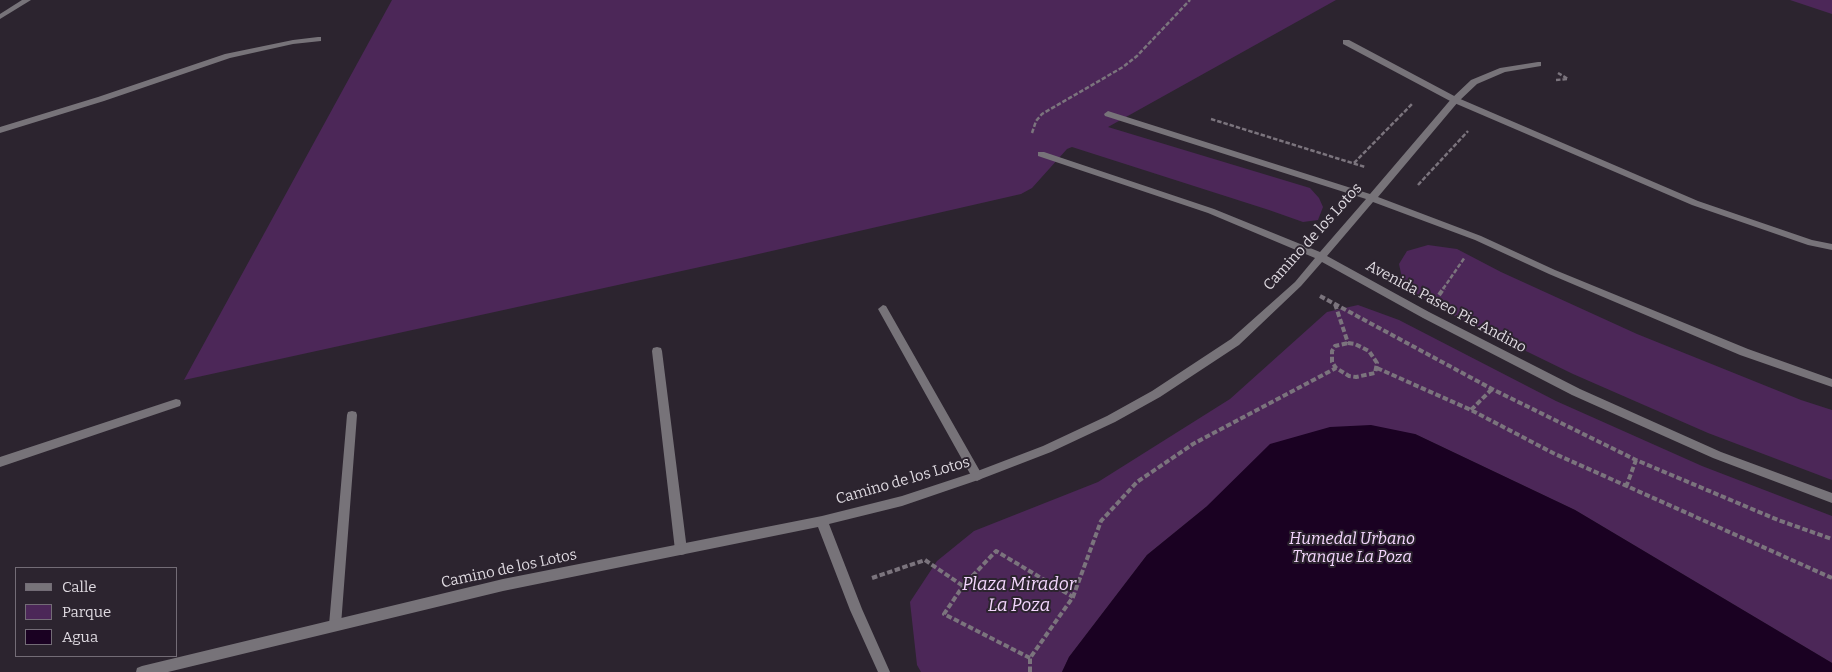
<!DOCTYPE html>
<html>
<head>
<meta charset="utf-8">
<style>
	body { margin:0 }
	#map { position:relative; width:1832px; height:672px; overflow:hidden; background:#2c242f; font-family:Bitter,serif }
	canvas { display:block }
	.legend { position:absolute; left:15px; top:567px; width:162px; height:90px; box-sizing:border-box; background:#2c242f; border:1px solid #736c76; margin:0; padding:6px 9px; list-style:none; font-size:15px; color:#ded9e0 }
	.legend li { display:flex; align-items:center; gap:10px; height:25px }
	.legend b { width:25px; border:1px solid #736c76 }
</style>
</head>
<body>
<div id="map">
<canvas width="1832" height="672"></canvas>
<ul class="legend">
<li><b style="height:6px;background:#777379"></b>Calle</li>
<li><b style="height:14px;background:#4c2758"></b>Parque</li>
<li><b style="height:14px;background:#1a0122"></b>Agua</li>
</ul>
</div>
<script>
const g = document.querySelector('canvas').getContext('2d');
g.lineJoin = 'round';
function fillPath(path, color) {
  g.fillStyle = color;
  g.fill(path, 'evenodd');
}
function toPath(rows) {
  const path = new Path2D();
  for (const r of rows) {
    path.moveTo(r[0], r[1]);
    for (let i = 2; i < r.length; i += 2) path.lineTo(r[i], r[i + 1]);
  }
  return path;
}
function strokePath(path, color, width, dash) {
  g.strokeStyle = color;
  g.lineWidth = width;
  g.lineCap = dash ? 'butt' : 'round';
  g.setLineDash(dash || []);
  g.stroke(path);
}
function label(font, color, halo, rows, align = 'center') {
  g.font = font + ' Bitter,serif';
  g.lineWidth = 4;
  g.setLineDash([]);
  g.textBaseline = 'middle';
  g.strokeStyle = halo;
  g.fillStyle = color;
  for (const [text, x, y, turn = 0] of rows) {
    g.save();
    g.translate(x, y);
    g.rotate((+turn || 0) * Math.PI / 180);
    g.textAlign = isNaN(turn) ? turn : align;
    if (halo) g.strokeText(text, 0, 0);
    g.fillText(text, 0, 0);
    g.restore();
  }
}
fillPath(toPath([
	[392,0,1336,0,1108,127,1310,188,1319,198,1323,207,1318,220,1303,222,1269,210,1072,147,1067,149,1032,188,1021,194,741,258,184,380],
	[1790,0,1832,0,1832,14],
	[1428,245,1457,249,1501,272,1637,334,1801,400,1832,410,1832,480,1708,433,1573,374,1450,314,1415,293,1402,278,1399,264,1407,251],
	[1358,305,1399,320,1556,401,1702,466,1832,516,1832,663,1575,510,1415,434,1206,507,1147,555,1069,657,1062,672,921,672,917,665,910,602,937,561,974,531,1098,482,1230,399,1327,312]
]), '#4c2758');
fillPath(toPath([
	[1371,425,1415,434,1575,510,1832,663,1832,672,1062,672,1069,657,1147,555,1206,507,1270,444,1330,427]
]), '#1a0122');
strokePath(toPath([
	[1556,80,1568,79,1558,73],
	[1211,119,1365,167],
	[1032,133,1036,121,1042,114,1123,67,1137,56,1190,0],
	[1354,163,1413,103],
	[1418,185,1468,131],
	[1443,289,1465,257]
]), '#7b747d', 2.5, [4.5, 2]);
strokePath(toPath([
	[1439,295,1444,288],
	[1320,296,1492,389,1636,460,1778,520,1832,539],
	[1335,304,1348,343],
	[1348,343,1355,344,1369,351,1377,363,1375,373,1356,377,1349,376,1336,368,1332,362,1332,351,1335,346,1348,343],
	[1377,368,1471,410,1553,453,1832,578],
	[1471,410,1492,389],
	[1626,487,1636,460],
	[872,578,925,560,963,586],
	[1030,658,944,614,963,586,996,551,1073,597],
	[1030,672,1030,658,1073,597,1101,521,1137,482,1193,444,1336,368]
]), '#7b747d', 4, [5.5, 2.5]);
fillPath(toPath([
	[318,37,321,37,321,41,293,44,230,58,104,101,0,133,0,127,98,97,225,54,293,40,318,37],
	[1343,40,1349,40,1458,98,1698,201,1812,240,1832,244,1832,250,1808,245,1692,205,1452,102,1343,44,1343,40],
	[883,305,886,306,981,473,983,476,981,479,977,481,973,479,878,309,883,305],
	[657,347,661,348,662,351,687,550,685,554,681,555,677,554,675,550,652,351,653,348,657,347],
	[176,399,180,400,181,403,180,406,0,467,0,457,176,399],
	[352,411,356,412,357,415,341,625,339,629,335,631,331,629,329,625,347,415,348,412,352,411]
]), '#777379');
fillPath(toPath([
	[1538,62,1541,62,1541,66,1505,72,1477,84,1458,102,1378,197,1481,236,1555,270,1748,349,1832,379,1832,387,1740,355,1549,274,1475,240,1373,202,1327,256,1429,312,1580,389,1721,452,1832,493,1832,503,1713,458,1572,395,1423,318,1322,262,1301,286,1239,345,1160,397,1115,422,1051,452,981,479,902,506,829,524,862,609,890,672,878,672,850,610,818,527,503,591,168,672,136,672,137,668,142,666,503,579,822,516,902,496,975,472,1043,446,1107,416,1152,391,1231,339,1295,282,1315,258,1208,213,1038,156,1038,152,1044,152,1214,209,1320,252,1366,199,1105,116,1104,114,1108,111,1111,112,1370,194,1452,98,1471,80,1500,68,1538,62]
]), '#777379');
fillPath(toPath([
	[22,0,31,0,0,19,0,14,22,0]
]), '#777379');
label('15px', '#ded9e0', '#2c242f', [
	["Camino de los Lotos",1313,237,-48],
	["Avenida Paseo Pie Andino",1446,307,28],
	["Camino de los Lotos",903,481,-16],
	["Camino de los Lotos",509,569,-12]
]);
label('italic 16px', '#f5d7ff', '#2c242f', [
	["Humedal Urbano",1352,540],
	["Tranque La Poza",1352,558]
]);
label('italic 18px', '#f3d6fd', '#2c242f', [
	["Plaza Mirador",1019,585],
	["La Poza",1019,606]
]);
</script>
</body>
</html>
